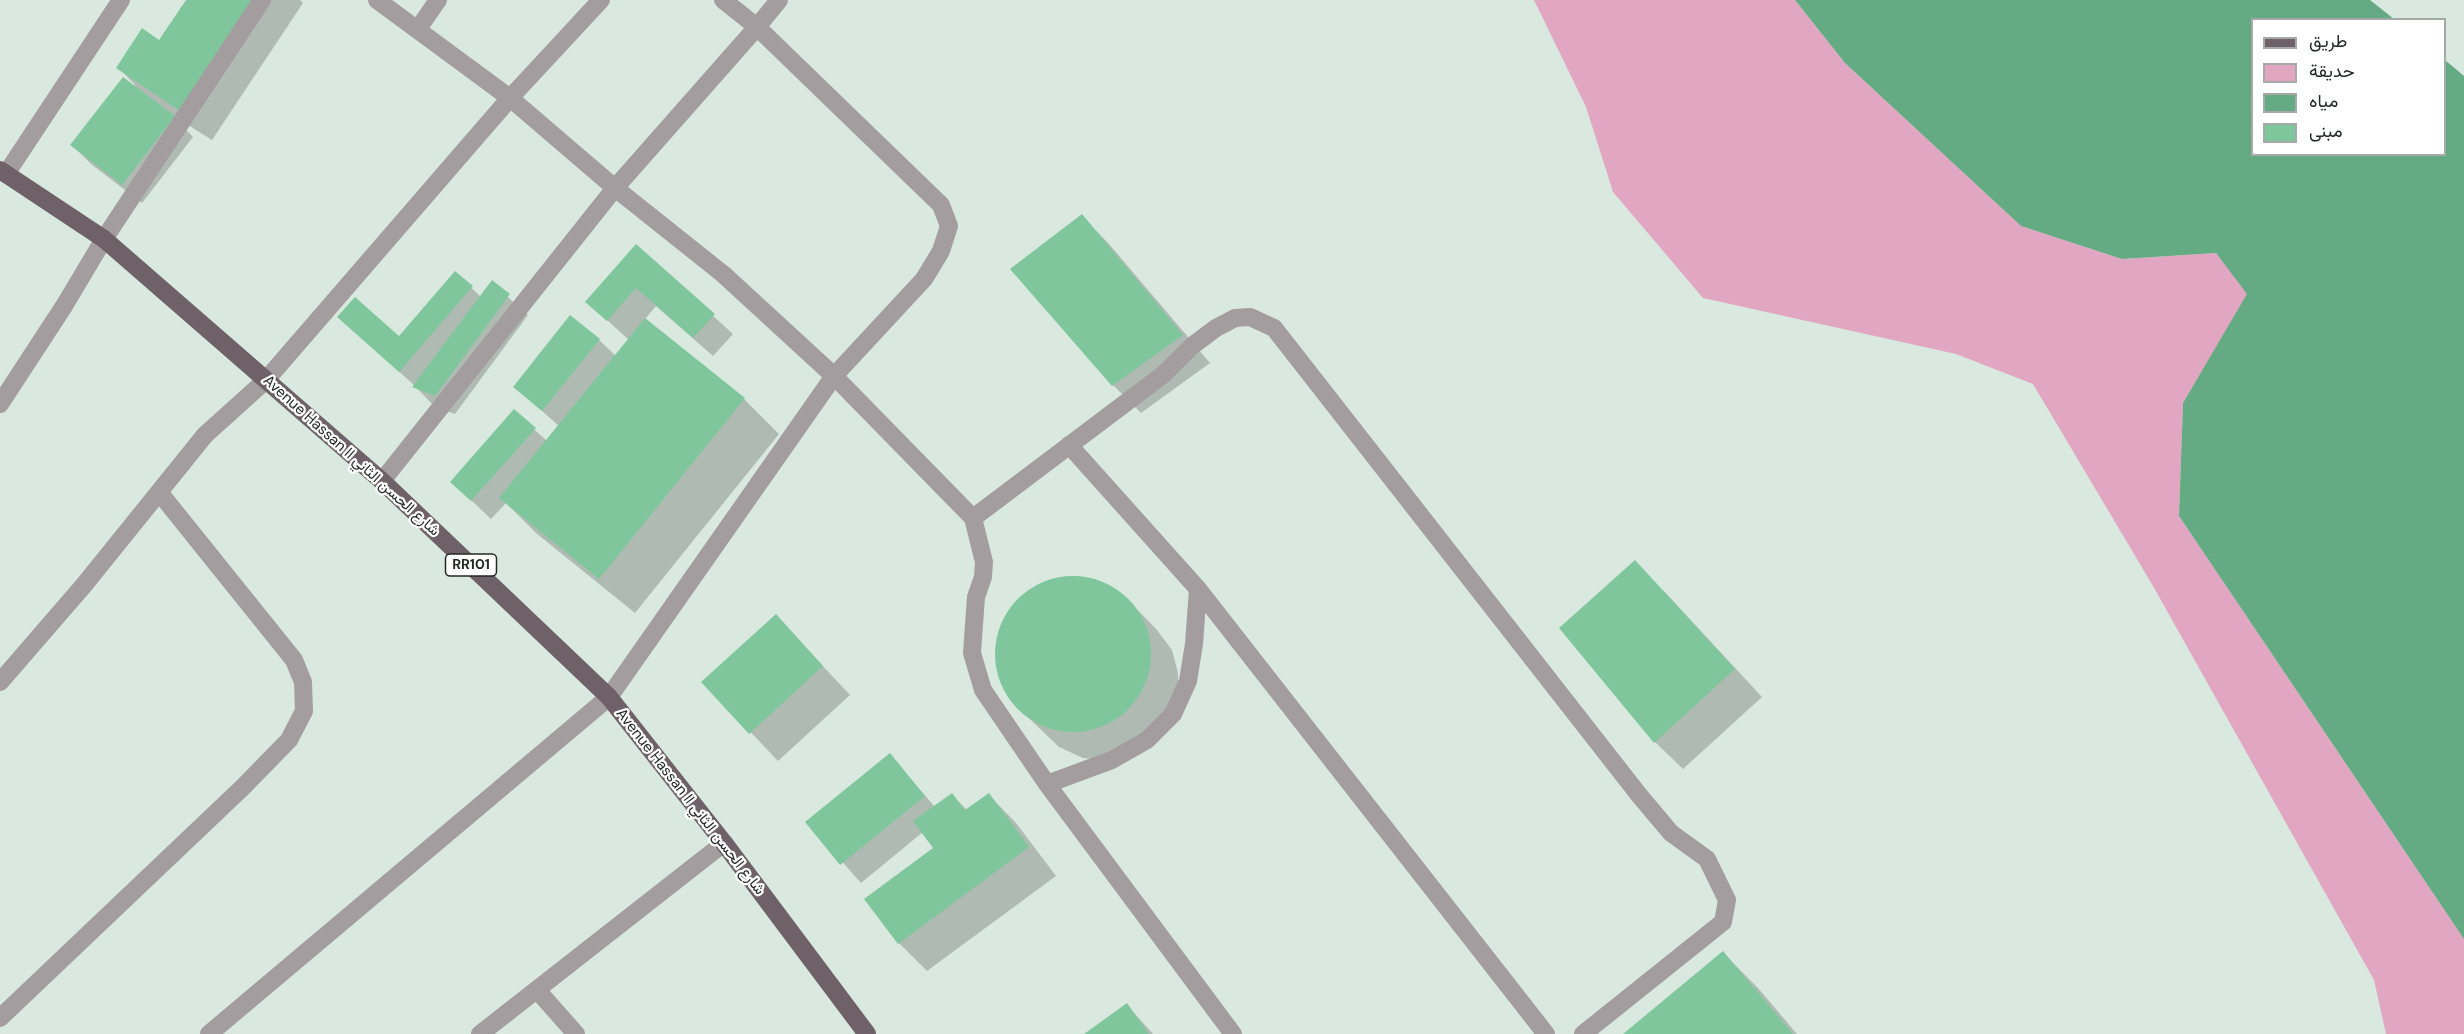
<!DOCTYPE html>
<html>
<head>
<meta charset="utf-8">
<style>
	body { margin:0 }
	#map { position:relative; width:2464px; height:1034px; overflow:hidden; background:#dae9df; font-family:"DM Sans",Vazirmatn,sans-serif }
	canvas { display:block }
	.legend { position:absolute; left:2251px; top:18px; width:195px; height:138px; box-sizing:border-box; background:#fff; border:2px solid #a7a9a8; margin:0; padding:8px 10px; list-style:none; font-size:18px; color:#232925 }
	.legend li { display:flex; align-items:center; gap:12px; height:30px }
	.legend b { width:30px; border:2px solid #a7a9a8 }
</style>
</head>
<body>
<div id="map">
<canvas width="2464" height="1034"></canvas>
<ul class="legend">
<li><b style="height:8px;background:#6e6167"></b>طريق</li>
<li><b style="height:16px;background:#e1a6c2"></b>حديقة</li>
<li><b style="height:16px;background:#64aa82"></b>مياه</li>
<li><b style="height:16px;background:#7fc69c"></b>مبنى</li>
</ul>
</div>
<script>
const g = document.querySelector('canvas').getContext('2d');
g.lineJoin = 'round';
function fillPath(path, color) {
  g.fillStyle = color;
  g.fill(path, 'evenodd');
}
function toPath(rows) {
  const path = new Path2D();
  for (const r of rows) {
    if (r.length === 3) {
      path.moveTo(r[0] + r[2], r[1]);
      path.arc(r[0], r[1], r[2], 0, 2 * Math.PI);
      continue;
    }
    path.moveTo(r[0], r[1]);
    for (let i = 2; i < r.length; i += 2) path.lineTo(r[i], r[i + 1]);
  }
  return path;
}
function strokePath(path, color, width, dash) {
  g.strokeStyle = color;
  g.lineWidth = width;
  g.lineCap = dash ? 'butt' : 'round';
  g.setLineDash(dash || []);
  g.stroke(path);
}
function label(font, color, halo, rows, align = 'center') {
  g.font = font + ' "DM Sans",Vazirmatn,sans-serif';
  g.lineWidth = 4.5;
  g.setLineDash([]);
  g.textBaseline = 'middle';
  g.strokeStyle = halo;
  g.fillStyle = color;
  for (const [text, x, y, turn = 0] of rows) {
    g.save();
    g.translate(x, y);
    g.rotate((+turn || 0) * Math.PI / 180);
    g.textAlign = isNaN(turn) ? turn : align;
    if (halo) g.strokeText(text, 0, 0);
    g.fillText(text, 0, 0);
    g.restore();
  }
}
fillPath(toPath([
	[1534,0,1795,0,1845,63,2021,226,2122,259,2216,253,2248,294,2183,403,2179,516,2464,939,2464,1034,2386,1034,2374,980,2153,586,2033,384,1956,354,1703,298,1613,192,1586,107]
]), '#e1a6c2');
fillPath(toPath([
	[1795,0,2370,0,2394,19,2252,20,2252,154,2444,154,2445,60,2464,76,2464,939,2179,516,2183,403,2247,294,2216,253,2122,259,2021,226,1845,63]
]), '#64aa82');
fillPath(toPath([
	[188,0,300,0,303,3,212,140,172,115,193,137,142,203,91,164,72,145,135,85,118,67,160,42],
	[1082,216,1109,244,1210,363,1141,413,1113,385,1012,269],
	[636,246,733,334,713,356,656,306,645,319,744,399,779,434,635,613,536,533,506,503,491,519,452,482,514,411,547,441,559,426,515,387,599,340,616,356,629,340,587,302],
	[456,273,481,297,492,283,528,315,455,414,434,406,415,386,339,317,400,338],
	[1061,578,1086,578,1109,586,1129,601,1157,630,1172,650,1178,673,1178,697,1170,720,1109,760,1083,758,1059,747,1010,700,999,676,996,650,1002,624,1016,602,1037,586],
	[1663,590,1762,697,1683,769,1655,742],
	[776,616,850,695,778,761,703,682],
	[890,755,935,807,952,795,967,810,989,795,1016,823,1056,876,927,971,899,943,935,849,923,832,861,883,807,822],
	[1723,953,1758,988,1797,1034,1626,1034],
	[1127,1005,1153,1034,1087,1034]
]), '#0003');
fillPath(toPath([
	[186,0,258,0,183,113,116,68,142,28,159,40],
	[123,77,175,116,122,185,70,145],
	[1082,214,1183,335,1112,386,1010,269],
	[636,244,715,314,693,338,636,288,607,321,585,302],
	[455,271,473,286,399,372,337,317,355,297,399,336],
	[492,280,510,294,435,396,412,387],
	[570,315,600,339,542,411,513,387],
	[645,318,745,398,599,579,499,498],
	[514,409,536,428,471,501,450,482],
	[1635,560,1735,669,1654,743,1559,628],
	[1073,654,78],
	[776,614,823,666,749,734,701,682],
	[890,753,925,796,840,865,805,822],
	[952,793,965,810,989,793,1029,847,898,944,864,899,933,848,913,821],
	[1723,951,1793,1034,1623,1034],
	[1127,1003,1149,1034,1084,1034]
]), '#7fc69c');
strokePath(toPath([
	[377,0,510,98,615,188,723,274,834,376,973,518,984,562,983,577,976,597,972,653,983,690,1047,784,1112,760,1147,740,1173,714,1188,681,1194,644,1198,589],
	[418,29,438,0],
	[6,174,121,0],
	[0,404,64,306,104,239,262,0],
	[1069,445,1198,589,1546,1034],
	[382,481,615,188,757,27,779,0],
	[973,518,1164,374,1192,346,1216,328,1235,318,1250,317,1274,328,1639,795,1671,833,1707,859,1727,900,1723,922,1583,1034],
	[0,682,84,585,205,435,266,380,510,98,601,0],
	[1047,784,1233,1034],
	[537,990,576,1034],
	[0,1018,242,788,289,740,304,711,303,682,294,660,159,492],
	[209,1034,609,697,834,376,924,279,941,251,949,226,941,205,757,27,723,0],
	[480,1034,724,843]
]), '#a49da0', 18);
strokePath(toPath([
	[0,170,104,239,266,380,382,481,609,697,724,843,867,1034]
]), '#6e6167', 18);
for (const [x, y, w] of [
	[471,565,51]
]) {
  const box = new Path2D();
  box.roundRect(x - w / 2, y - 11, w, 22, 4.5);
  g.fillStyle = '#fff';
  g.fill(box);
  strokePath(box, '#232925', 1.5);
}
label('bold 14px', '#232925', null, [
	["RR101",471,565]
]);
label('15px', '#232925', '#fff', [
	["Avenue Hassan II شارع الحسن الثاني",351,456,42],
	["Avenue Hassan II شارع الحسن الثاني",690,802,52]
]);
</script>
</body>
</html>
